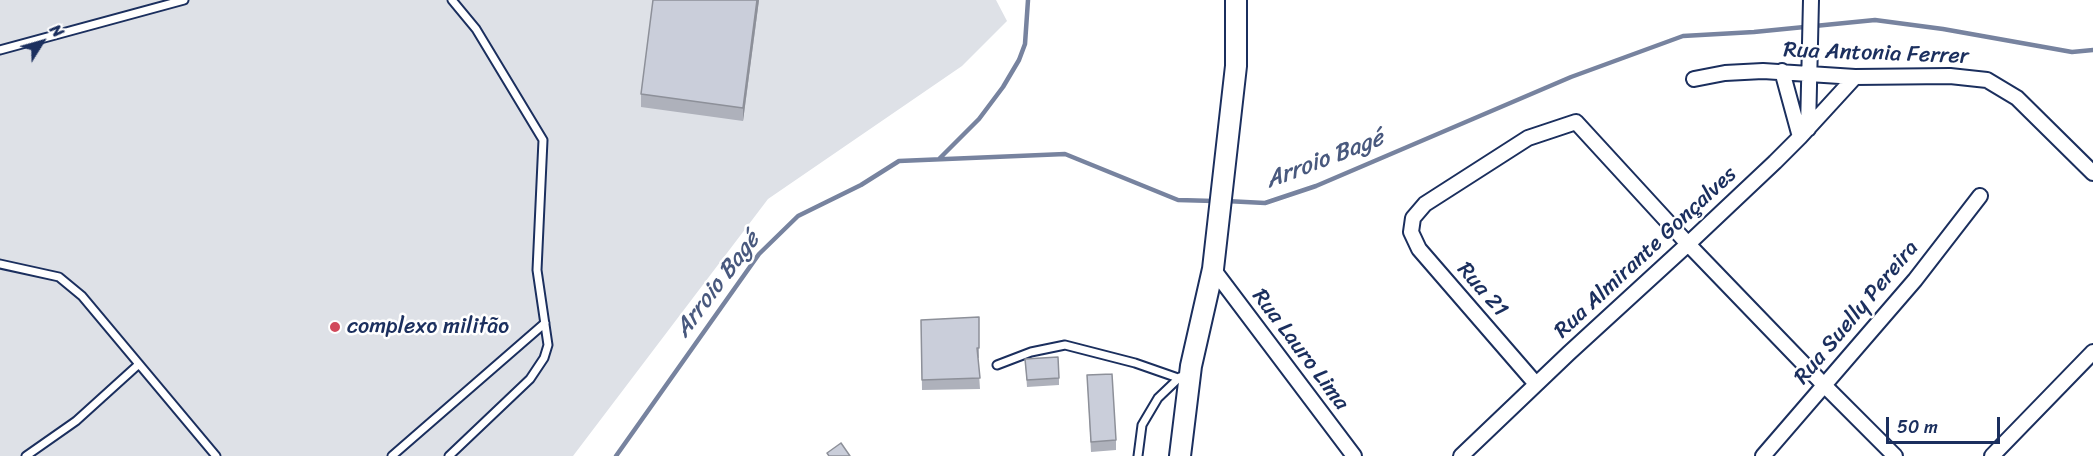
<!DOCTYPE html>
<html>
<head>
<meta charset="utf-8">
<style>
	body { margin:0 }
	#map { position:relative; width:2093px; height:456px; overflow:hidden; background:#fff; font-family:Sriracha,sans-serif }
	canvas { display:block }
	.north { position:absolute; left:12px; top:12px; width:60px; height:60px; -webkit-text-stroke:4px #fff; paint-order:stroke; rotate:53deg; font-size:16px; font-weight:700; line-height:24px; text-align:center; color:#1b2f5e }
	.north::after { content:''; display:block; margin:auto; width:21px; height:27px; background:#1b2f5e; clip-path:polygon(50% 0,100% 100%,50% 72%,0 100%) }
	.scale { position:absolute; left:1886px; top:417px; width:114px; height:27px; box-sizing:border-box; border:3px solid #1b2f5e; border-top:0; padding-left:8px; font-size:18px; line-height:21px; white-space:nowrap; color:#1b2f5e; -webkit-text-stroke:4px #fff; paint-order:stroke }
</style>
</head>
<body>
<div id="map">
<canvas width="2093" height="456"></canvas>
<div class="north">N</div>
<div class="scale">50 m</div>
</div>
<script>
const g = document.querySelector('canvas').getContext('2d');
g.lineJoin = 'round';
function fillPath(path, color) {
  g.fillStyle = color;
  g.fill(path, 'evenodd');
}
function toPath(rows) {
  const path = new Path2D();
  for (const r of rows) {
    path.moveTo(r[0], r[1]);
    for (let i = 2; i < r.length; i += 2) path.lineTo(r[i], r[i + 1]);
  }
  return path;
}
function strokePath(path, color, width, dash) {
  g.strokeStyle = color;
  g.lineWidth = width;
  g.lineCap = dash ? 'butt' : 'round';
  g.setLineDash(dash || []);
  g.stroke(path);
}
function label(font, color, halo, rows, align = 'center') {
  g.font = font + ' Sriracha,sans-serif';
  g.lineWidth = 5;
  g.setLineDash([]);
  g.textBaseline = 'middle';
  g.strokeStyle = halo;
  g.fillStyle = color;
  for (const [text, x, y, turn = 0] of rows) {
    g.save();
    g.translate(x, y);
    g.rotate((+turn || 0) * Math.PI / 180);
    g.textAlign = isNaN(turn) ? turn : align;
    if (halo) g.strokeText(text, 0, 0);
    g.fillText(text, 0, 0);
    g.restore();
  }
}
fillPath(toPath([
	[0,0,996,0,1007,21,962,66,768,199,573,456,0,456]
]), '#dee1e7');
strokePath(toPath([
	[939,159,979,119,1003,87,1019,60,1025,44,1028,0],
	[1226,201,1265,203,1316,186,1571,77,1683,36,1754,32,1875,20,1943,29,2072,52,2093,50],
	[616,456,759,254,798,216,861,185,899,161,1065,154,1178,200,1214,201]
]), '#77839f', 4.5);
const service = toPath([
	[0,50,184,0],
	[0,264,59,277,82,296,216,456],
	[997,365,1031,352,1065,345,1135,363,1178,378],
	[26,456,76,421,139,364],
	[392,456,545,323],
	[449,456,530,379,544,358,548,345,537,270,543,140,476,29,452,0],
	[1138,456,1142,425,1158,398,1180,377]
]);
const minor = toPath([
	[1782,71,1800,137],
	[1694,79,1725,73,1763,71,1855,77,1950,76,1987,80,2017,98,2093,173],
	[1808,129,1811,0],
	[1213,269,1354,456],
	[1536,384,1419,249,1411,232,1413,218,1425,204,1528,138,1576,122,1688,244,1824,385,1895,456],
	[1461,456,1569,353,1688,244,1775,162,1800,137,1855,77],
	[1763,456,1915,280,1980,196],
	[1992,456,2093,352]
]);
const secondary = toPath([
	[1180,456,1191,366,1213,269,1236,66,1236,0]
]);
strokePath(service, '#1b2f5e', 11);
strokePath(minor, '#1b2f5e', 18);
strokePath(secondary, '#1b2f5e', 24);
strokePath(service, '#fff', 7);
strokePath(minor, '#fff', 14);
strokePath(secondary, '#fff', 20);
fillPath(toPath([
	[759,0,743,121,641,107,641,94],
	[979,317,979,358,978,358,980,389,922,390,921,320],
	[1025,359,1059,378,1059,385,1027,387],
	[1087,375,1116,440,1116,450,1091,452]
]), '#aeb1bb');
fillPath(toPath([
	[757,0,759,0,743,121,743,108]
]), '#8d9099');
const building = toPath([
	[653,0,757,0,743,108,641,94,653,0],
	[979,317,979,348,977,348,980,378,922,380,921,320,979,317],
	[1058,357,1059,378,1027,380,1025,359,1058,357],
	[1112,374,1116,440,1091,442,1087,375,1112,374],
	[841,443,850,456,829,456,827,453,841,443]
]);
fillPath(building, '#caceda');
strokePath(building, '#8d9099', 1.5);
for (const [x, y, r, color] of [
	[335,327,6,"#d1495b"]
]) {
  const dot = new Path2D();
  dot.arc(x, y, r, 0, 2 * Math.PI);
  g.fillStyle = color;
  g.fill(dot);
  strokePath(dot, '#fff', 2);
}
label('22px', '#1b2f5e', '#fff', [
	["Rua Antonia Ferrer",1876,54,2],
	["Rua Almirante Gonçalves",1646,253,-43],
	["Rua 21",1482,290,49],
	["Rua Suelly Pereira",1857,313,-50],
	["Rua Lauro Lima",1300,350,53]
]);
label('22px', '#1b2f5e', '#fff', [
	["complexo militão",347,327]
], 'left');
label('italic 24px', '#49597e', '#fff', [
	["Arroio Bagé",1325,160,-21],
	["Arroio Bagé",718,285,-53]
]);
</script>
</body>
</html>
